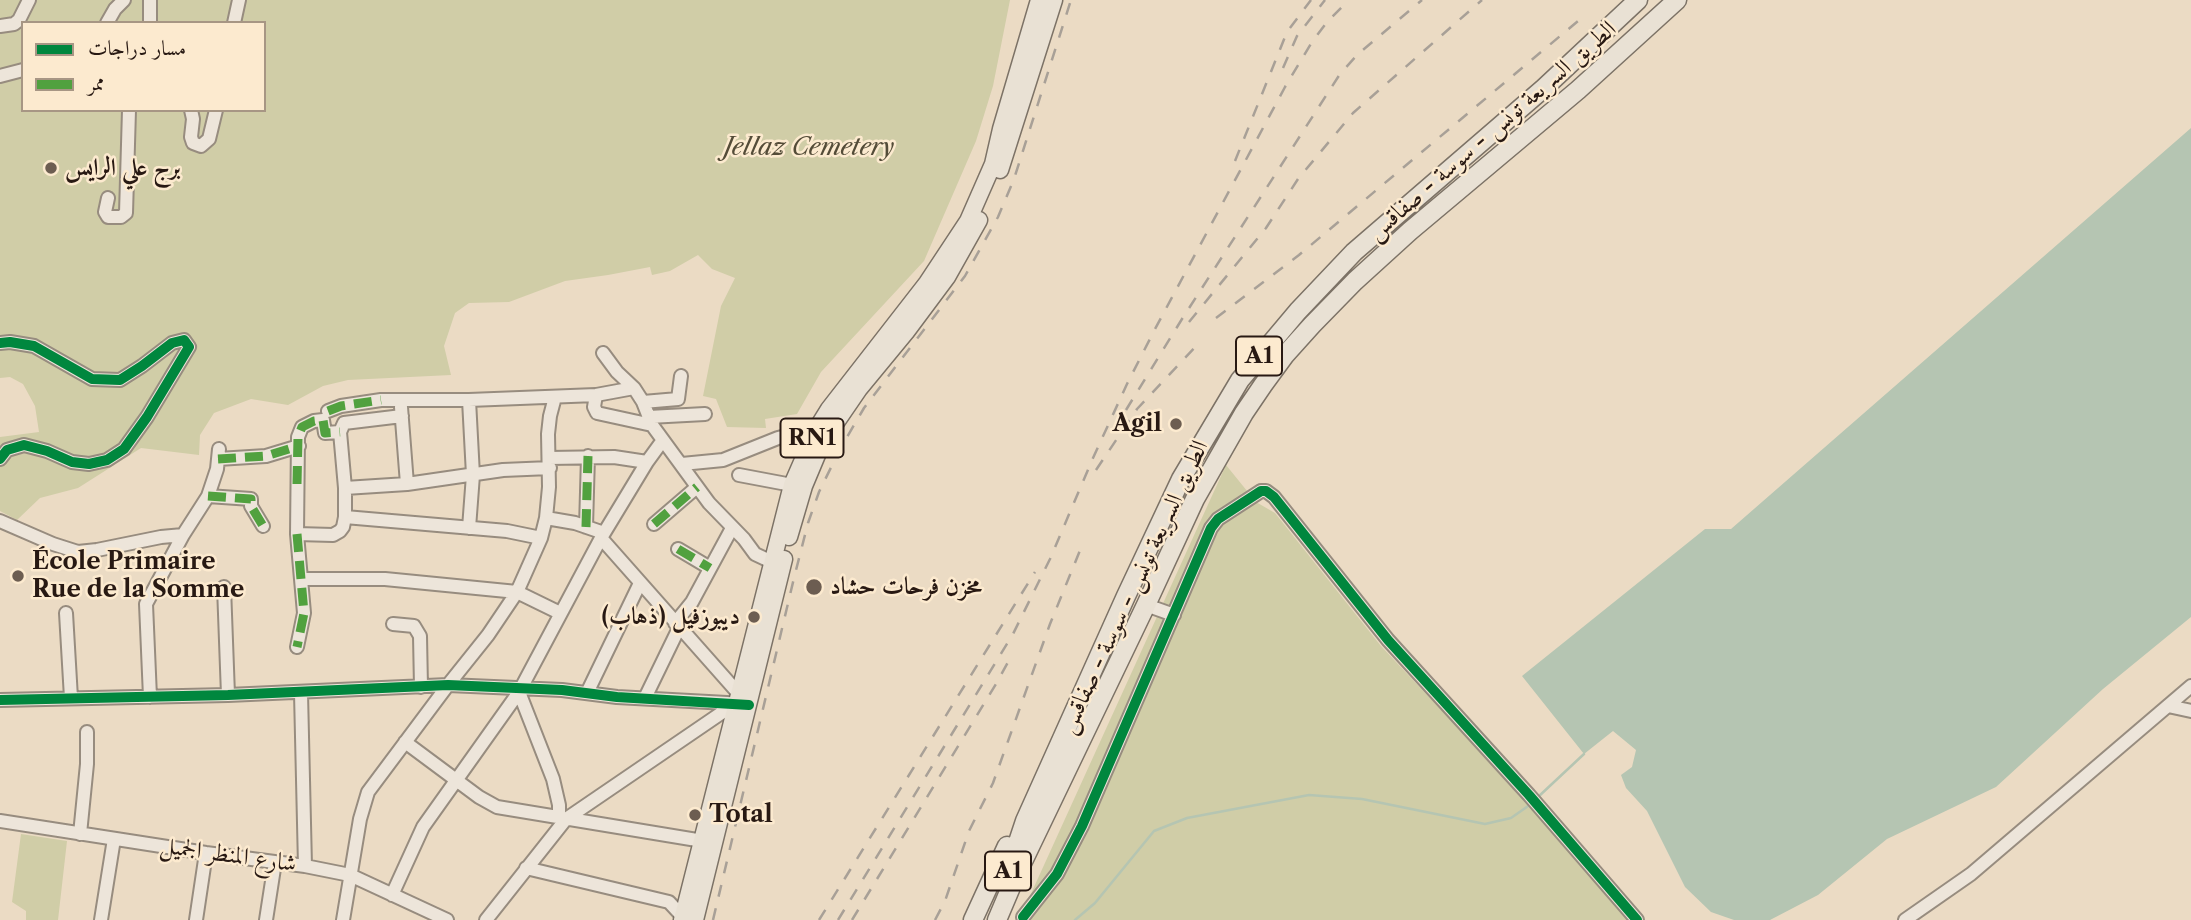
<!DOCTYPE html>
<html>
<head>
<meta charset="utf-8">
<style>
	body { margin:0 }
	#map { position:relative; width:2191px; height:920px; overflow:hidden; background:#ebdbc4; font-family:"Libre Caslon Text",Amiri,serif }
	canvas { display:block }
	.legend { position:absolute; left:21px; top:21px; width:245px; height:91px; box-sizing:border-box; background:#fceacf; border:2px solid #a79684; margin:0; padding:9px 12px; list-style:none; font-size:21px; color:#281913 }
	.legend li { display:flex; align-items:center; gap:14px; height:35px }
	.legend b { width:35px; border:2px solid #a79684 }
</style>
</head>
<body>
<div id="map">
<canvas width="2191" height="920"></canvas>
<ul class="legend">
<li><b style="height:9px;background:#00873e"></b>مسار دراجات</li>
<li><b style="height:9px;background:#51a13f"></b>ممر</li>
</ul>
</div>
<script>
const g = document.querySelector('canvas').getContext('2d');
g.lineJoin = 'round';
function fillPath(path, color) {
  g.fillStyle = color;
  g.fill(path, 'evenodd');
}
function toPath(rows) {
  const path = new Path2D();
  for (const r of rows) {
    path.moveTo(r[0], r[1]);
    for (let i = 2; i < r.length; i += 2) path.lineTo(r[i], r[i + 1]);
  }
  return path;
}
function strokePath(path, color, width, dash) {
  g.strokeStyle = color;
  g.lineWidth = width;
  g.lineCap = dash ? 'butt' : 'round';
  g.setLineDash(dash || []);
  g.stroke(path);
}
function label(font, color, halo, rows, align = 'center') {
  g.font = font + ' "Libre Caslon Text",Amiri,serif';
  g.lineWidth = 5;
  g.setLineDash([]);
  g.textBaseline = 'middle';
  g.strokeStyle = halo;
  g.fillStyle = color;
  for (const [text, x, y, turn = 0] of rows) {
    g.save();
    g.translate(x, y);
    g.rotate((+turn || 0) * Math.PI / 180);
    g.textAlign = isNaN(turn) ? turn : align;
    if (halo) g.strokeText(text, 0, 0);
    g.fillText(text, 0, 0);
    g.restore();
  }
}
fillPath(toPath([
	[0,0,1010,0,993,86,976,141,924,261,821,372,797,414,765,419,766,428,727,427,716,399,703,396,721,306,735,278,712,269,698,255,670,271,652,275,650,267,608,275,565,281,509,302,469,303,455,313,444,346,451,375,348,380,323,386,288,405,251,399,214,413,200,435,199,455,141,448,78,488,40,498,17,520,0,511,0,437,39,432,35,406,23,384,10,377,0,378],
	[23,23,264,23,264,110,23,110],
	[1226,465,1256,502,1275,513,1381,646,1524,798,1632,920,1019,920],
	[21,834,67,841,58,920,26,920,26,911,12,902]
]), '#d0cda7');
fillPath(toPath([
	[2191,128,2191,617,2103,689,1996,787,1887,839,1818,895,1770,920,1734,920,1711,912,1685,887,1647,811,1626,788,1621,775,1632,767,1636,750,1613,731,1584,754,1522,676,1705,529,1731,529]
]), '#b5c5b2');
strokePath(toPath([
	[1538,797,1584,754],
	[1075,920,1095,903,1154,831,1187,818,1309,795,1362,799,1485,824,1511,818,1531,804]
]), '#b5c5b2', 2.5);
const minor = toPath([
	[150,0,150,23],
	[107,23,115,9,124,0],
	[234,23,239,0],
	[0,26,14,24,19,20,29,0],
	[0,76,23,70],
	[191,110,193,119,191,137,193,143,201,146,209,139,216,110],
	[108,198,105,212,108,217,121,217,126,213,129,110],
	[0,343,10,342,34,346,92,379,120,380,142,366,172,343,184,340,189,347,147,417,124,449,107,460,89,464,72,462,47,451,24,445,7,450,0,459],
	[603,353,617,372,634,388,643,402,652,425,709,503,744,539,755,554,772,562],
	[596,395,594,407,597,413,652,425],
	[469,400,473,475,469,528],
	[643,402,678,399,681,376],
	[401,407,407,484],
	[328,411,341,406,381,400,469,400,596,395,634,388],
	[649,417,705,414],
	[340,432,325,433,323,420,314,421,302,427,298,437,297,534,333,535,340,531,343,527,345,517,345,488,340,432,344,423,402,416],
	[549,458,614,457,647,462],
	[218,459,266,456,299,446],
	[682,464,723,460,778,438,802,432],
	[739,475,792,485],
	[345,488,407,484,503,470,550,468],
	[208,496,251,499,251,506,263,526],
	[345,517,507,531,541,538],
	[546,518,575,523,604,533],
	[0,521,53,544,78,552,97,550,161,537,183,535],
	[654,524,697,487],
	[586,527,588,456],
	[297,534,304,613,297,647],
	[601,538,739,694],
	[678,549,710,568],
	[301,579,385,579,517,592,560,613],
	[224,587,228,695],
	[1146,605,1174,615],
	[66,613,71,698],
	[675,623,692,602,732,528],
	[393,624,414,626,420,636,421,687],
	[519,692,553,779,559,805,559,818],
	[301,693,305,866],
	[587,693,640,583],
	[150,697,146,604,183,535,208,496,217,469,219,449],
	[645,698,679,628],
	[0,700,228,695,448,685,562,690,617,697,745,704],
	[2168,706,2191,711],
	[405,742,479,797,497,807,703,841],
	[0,821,206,853,305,866,350,875,447,920],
	[80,834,87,764,87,732],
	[526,868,669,902,683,917],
	[392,895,423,827,519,692,601,538,647,462,663,440],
	[1023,917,1057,874,1082,826,1211,528,1218,519,1261,491,1266,491,1274,497,1388,640,1529,795,1637,920],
	[101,920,114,839],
	[196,920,206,853],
	[266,920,275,862],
	[343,920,360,819,368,792,448,685,488,635,517,592,541,538,546,518,549,487,548,434,550,416,555,397],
	[486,920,566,819,736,703],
	[1905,920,1971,874,2191,686]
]);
const major = toPath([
	[1000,170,1054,0],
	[789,537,804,486,822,443,859,389,906,332,947,277,979,220],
	[682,920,792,485,816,430,829,409,927,283,968,221,993,164,1001,129,1039,0],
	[695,920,784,559]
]);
const highway = toPath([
	[1009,869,1025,821,1126,596,1181,479,1240,380,1298,311,1354,252,1544,88,1638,0],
	[973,920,1007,846],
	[997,920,1014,880,1146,605,1195,499,1244,413,1263,385,1285,355,1312,325,1355,281,1410,231,1578,90,1677,0]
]);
strokePath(minor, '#978c7f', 16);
strokePath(major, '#7c7266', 19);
strokePath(highway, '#7c7266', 21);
strokePath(minor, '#ede5da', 12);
strokePath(major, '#e9e1d4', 16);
strokePath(highway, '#e9e1d4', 18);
strokePath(toPath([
	[1283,68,1297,36,1325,0],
	[1235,161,1287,32,1311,0],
	[1216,318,1299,255,1584,16],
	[1189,322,1266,228,1298,179,1353,113,1482,0],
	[1126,410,1182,319,1340,74,1358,54,1422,0],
	[1096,470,1137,409,1198,344],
	[713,920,794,578,808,523,819,492,840,449,864,408,965,276,998,217,1014,179,1071,0],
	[819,920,1035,572],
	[838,920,1013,634,1050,559,1093,458,1127,384,1155,329,1285,87,1312,42,1327,22,1349,0],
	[852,920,996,684,1013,653],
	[935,920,945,901,969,831,993,783,1050,624,1081,548]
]), '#a8a097', 2.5, [12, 12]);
strokePath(toPath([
	[328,411,341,406,381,400],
	[218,459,266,456,299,446],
	[297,484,298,437,302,427,314,421,323,420,325,433,340,432],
	[208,496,251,499,251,506,263,526],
	[654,524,697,487],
	[586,527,588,456],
	[297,534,304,613,297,647],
	[678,549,710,568]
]), '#51a13f', 9, [18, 9]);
strokePath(toPath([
	[0,343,10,342,34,346,92,379,120,380,142,366,172,343,184,340,189,347,147,417,124,449,107,460,89,464,72,462,47,451,24,445,7,450,0,459],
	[0,700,228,695,448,685,562,690,617,697,749,705],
	[1023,917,1057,874,1082,826,1211,528,1218,519,1261,491,1266,491,1274,497,1388,640,1529,795,1637,920]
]), '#00873e', 10);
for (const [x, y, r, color] of [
	[51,168,7,"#6c5d51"],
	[1176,424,7,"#6c5d51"],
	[18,576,7,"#6c5d51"],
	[814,587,9,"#6c5d51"],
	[754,617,7,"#6c5d51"],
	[695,815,7,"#6c5d51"]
]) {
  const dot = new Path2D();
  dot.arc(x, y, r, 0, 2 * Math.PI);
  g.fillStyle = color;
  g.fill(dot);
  strokePath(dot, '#fceacf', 2.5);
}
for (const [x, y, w] of [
	[1259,356,46],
	[812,438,63],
	[1008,871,46]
]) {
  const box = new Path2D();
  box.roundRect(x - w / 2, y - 19.5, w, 39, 5);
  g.fillStyle = '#fceacf';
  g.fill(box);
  strokePath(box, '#281913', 2);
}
label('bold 23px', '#281913', null, [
	["A1",1259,356],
	["RN1",812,438],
	["A1",1008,871]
]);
label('24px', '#281913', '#fceacf', [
	["الطريق السريعة تونس - سوسة - صفاقس",1492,131,-41],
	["الطريق السريعة تونس - سوسة - صفاقس",1134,587,-65],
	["شارع المنظر الجميل",228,855,8]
]);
label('italic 24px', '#544c38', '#fceacf', [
	["Jellaz Cemetery",809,148]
]);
label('bold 24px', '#281913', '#fceacf', [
	["برج علي الرايس",65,168],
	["Agil",1162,424,"right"],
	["École Primaire",32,562],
	["Rue de la Somme",32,590],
	["مخزن فرحات حشاد",830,587],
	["ديبوزفيل (ذهاب)",740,617,"right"],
	["Total",709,815]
], 'left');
</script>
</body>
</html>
